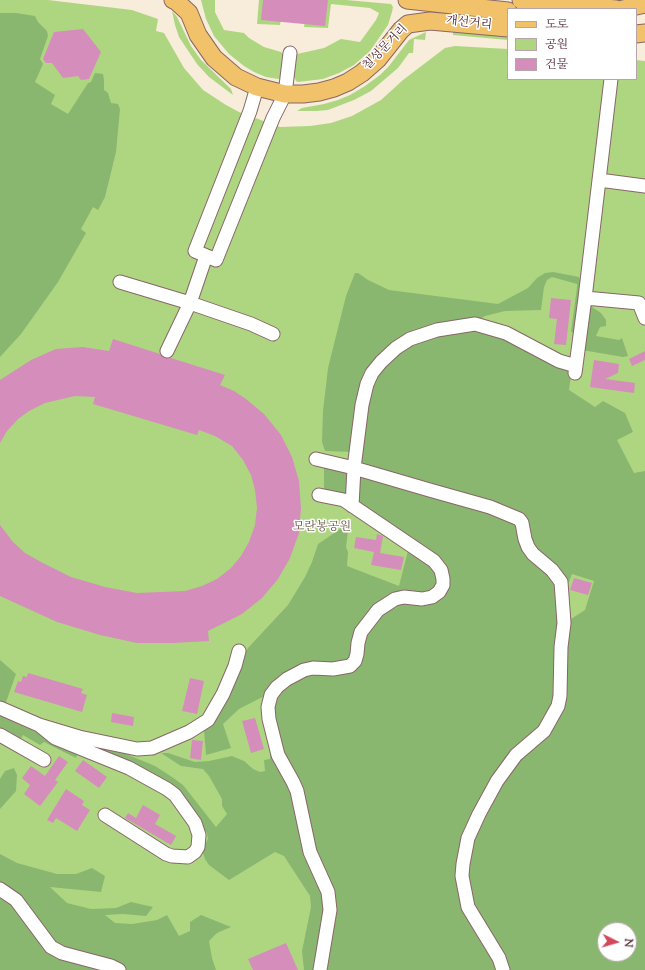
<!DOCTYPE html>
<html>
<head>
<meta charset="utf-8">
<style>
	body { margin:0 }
	#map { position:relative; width:645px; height:970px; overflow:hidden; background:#f8ecda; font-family:"Sorts Mill Goudy","Noto Serif KR",serif }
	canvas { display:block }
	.legend { position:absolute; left:507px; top:8px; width:130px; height:72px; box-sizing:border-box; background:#fff; border:1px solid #b7a5aa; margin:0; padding:5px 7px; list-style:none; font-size:12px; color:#4a1f2b }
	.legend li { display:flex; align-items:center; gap:8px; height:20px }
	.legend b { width:20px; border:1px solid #b7a5aa }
	.north { position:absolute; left:597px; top:922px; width:40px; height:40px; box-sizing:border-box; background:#fff; border:1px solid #b7a5aa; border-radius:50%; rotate:95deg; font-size:11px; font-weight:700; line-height:16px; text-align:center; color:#4a1f2b }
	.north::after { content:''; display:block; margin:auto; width:14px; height:18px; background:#d1495b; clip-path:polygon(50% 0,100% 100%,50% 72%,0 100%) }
</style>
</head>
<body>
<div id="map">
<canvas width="645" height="970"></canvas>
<ul class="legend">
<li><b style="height:5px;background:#f2c26a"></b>도로</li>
<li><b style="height:11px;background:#aed681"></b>공원</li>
<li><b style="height:11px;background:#d58dbb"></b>건물</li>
</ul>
<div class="north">N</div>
</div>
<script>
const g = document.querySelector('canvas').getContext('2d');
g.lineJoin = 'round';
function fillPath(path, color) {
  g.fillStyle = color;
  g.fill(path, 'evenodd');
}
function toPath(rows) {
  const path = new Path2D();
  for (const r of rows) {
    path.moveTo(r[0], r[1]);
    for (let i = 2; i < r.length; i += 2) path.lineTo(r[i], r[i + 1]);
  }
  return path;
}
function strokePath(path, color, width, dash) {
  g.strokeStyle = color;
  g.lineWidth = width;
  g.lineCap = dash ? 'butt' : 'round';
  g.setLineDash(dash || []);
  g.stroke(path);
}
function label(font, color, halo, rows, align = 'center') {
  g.font = font + ' "Sorts Mill Goudy","Noto Serif KR",serif';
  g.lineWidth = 3;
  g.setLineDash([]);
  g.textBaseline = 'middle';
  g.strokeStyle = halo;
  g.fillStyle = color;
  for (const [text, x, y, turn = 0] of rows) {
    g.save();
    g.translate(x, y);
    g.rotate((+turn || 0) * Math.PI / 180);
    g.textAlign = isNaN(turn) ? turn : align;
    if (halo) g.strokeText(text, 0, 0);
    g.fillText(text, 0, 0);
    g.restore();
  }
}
fillPath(toPath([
	[0,0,48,0,132,10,158,19,156,31,164,33,184,68,203,90,226,105,239,112,280,127,310,126,331,123,352,116,381,100,403,80,445,48,455,46,508,49,508,79,636,79,636,60,645,61,645,970,0,970],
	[605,930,629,930,629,954,605,954],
	[201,0,215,0,215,12,224,30,244,33,249,38,264,47,281,52,285,57,282,76,280,78,278,79,266,77,254,72,244,66,229,54,214,36,206,19],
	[259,0,268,0,281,18,280,25,257,24],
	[323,0,346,0,391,4,393,7,392,12,388,25,370,51,354,65,339,73,323,79,298,82,296,81,293,74,293,58,297,54,324,48,341,39,360,42,376,20,379,13,370,8,331,4,328,28,304,27,305,20],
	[172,11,177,17,191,46,201,60,231,89,233,95,209,77,197,64,179,37,175,25],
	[453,30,508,35,508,40,453,35],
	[426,32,425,40,414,39,413,53,409,53,398,68,371,91,354,100,328,110,317,111,297,111,302,108,324,104,338,100,350,95,365,86,380,75,389,66,409,40]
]), '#aed681');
fillPath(toPath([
	[0,13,16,13,35,16,38,22,47,31,48,36,40,59,43,64,35,82,55,95,51,104,68,114,88,83,91,82,95,73,103,74,104,80,104,90,108,93,111,103,118,104,120,109,116,152,105,197,98,210,93,207,81,229,86,233,58,282,21,334,0,357],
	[553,272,579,277,581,282,576,333,571,332,577,287,577,284,552,277,547,280,544,287,541,310,505,311,485,316,477,321,437,327,378,361,352,452,325,451,322,442,323,411,328,368,346,296,355,273,358,273,368,280,389,290,498,304,528,288,537,278,545,273],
	[589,305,591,305,592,307,601,313,606,320,606,326,600,327,596,336,619,340,622,338,628,356,623,357,582,350],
	[474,329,505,337,572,368,569,390,595,407,603,401,625,413,633,432,617,440,634,473,645,471,645,970,505,970,467,892,471,839,509,768,547,733,567,627,571,619,585,610,594,581,572,574,569,582,562,580,535,552,524,522,358,465,373,376,410,342],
	[605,930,629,930,629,954,605,954],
	[324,464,351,470,351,498,324,493],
	[357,472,510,517,551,572,560,594,553,713,494,781,460,876,500,970,323,970,329,932,324,873,280,755,272,697,304,673,346,670,360,644,387,606,419,601,446,578,357,508],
	[349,523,346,547,348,552,347,566,399,586,409,547,437,567,437,591,384,602,353,661,323,666,239,709,223,724,231,748,206,755,204,730,214,720,222,710,241,660,248,648,288,605,305,577,312,562,318,544],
	[0,660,16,674,5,705,0,701],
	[0,716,78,751,76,758,44,742,40,745,23,735,19,742,0,729],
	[101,748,114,749,155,766,172,777,183,785,216,827,227,814,222,806,222,799,209,776,203,769,181,766,161,753,168,753,195,762,209,761,232,756,244,761,253,769,260,772,265,771,264,760,270,759,270,754,275,755,291,784,325,894,318,970,304,970,302,951,311,907,310,896,284,856,275,852,229,880,209,865,205,859,202,850,208,839,207,833,176,790],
	[14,768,17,775,16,791,0,809,0,779,5,771],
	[0,854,17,863,57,874,76,874,92,868,105,876,101,892,50,887,67,903,91,909,116,908,131,902,153,907,146,916,123,914,105,915,115,923,132,924,157,920,167,915,179,936,190,931,190,922,201,915,231,927,217,933,209,941,212,958,216,970,126,970,113,963,63,950,0,886],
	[0,893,6,897,42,945,112,970,0,970]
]), '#8ab76f');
fillPath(toPath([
	[263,0,328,0,325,26,261,20],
	[83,29,101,52,89,79,81,80,78,76,63,78,52,63,46,63,43,59,54,32],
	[551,298,571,300,566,345,554,344,557,319,549,318],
	[113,339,160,354,164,358,171,358,225,375,220,385,234,391,246,399,264,414,281,435,292,457,299,481,301,508,299,533,290,558,278,579,262,598,242,614,208,631,209,641,173,643,137,643,100,635,57,622,0,596,0,525,13,542,25,553,41,562,71,577,105,587,137,593,185,591,202,586,217,579,231,568,241,556,249,542,255,525,257,508,255,490,251,475,243,460,232,446,215,436,199,430,197,435,93,404,95,397,75,396,45,403,29,411,18,419,7,431,0,443,0,380,31,360,56,349,83,347,109,351],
	[645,351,645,360,632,366,629,359],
	[594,360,619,364,618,373,605,379,635,383,634,393,590,387],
	[377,534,383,536,380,553,404,557,401,570,371,565,374,552,354,548,356,537,376,540],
	[574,578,592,583,588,595,570,590],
	[28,673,83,689,81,693,87,695,82,712,14,692,18,681,21,682,23,676,27,677],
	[190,678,204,681,197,714,182,711],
	[112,713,134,717,133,726,111,722],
	[255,718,264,749,251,753,242,721],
	[192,740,203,741,201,760,190,758],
	[59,756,68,762,55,780,58,782,40,806,24,794,30,785,22,778,31,766,45,776],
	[83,760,107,777,99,788,75,771],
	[66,789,84,801,82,805,90,810,77,831,56,818,53,823,47,820],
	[143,805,160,815,155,824,176,836,171,845,125,818,128,813,136,818],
	[286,943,298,970,253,970,248,959]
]), '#d58dbb');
const minor = toPath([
	[611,79,585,298,639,303,645,318],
	[257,87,250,111,195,251,216,260,273,118,285,94,290,53],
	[599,180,645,186],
	[120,282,190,303,251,324,273,334],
	[167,351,190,303,206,256],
	[575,373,585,298],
	[316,459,354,468,433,491,490,507,519,519,522,523,525,539,528,547,533,554,552,570,561,582,564,623,561,647,560,696,558,706,544,731,516,755,497,781,479,814,468,838,463,864,462,876,468,907,499,958,503,970],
	[319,495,344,500,434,561,441,570,443,579,443,585,439,592,432,597,422,599,404,597,395,599,378,610,361,632,358,643,357,654,355,661,350,666,333,669,313,668,304,670,287,679,277,687,271,695,268,707,269,719,278,755,293,782,297,791,310,852,328,892,330,910,320,970],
	[352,506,354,468,362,405,367,384,372,373,381,362,396,348,410,339,437,330,475,324,506,333,559,361,576,366],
	[0,708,39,725,79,737,137,749,152,748,189,732,208,720,223,694,235,666,239,651],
	[39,725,55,738,129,768,167,789,175,795,195,823,199,835,198,847,195,852,188,857,172,856,166,854,105,815],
	[0,735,44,760],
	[0,889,16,900,51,947,62,953,111,966,119,970]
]);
const major = toPath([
	[173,0,176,1,189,13,198,35,214,58,236,77,257,87,285,94,303,94,319,92,334,88,348,82,362,73,378,59,401,30,408,24,430,21,508,28],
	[407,0,508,11],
	[521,0,616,9],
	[623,9,645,4],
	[636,34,645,33]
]);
strokePath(minor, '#876768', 15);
strokePath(major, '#876768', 19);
strokePath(minor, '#fff', 13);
strokePath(major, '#f2c26a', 17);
label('12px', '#4a1f2b', '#fff', [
	["개선거리",469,24,6],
	["칠성문거리",386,48,-46]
]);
label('12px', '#685645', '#fff', [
	["모란봉공원",322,528]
]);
</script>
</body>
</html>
